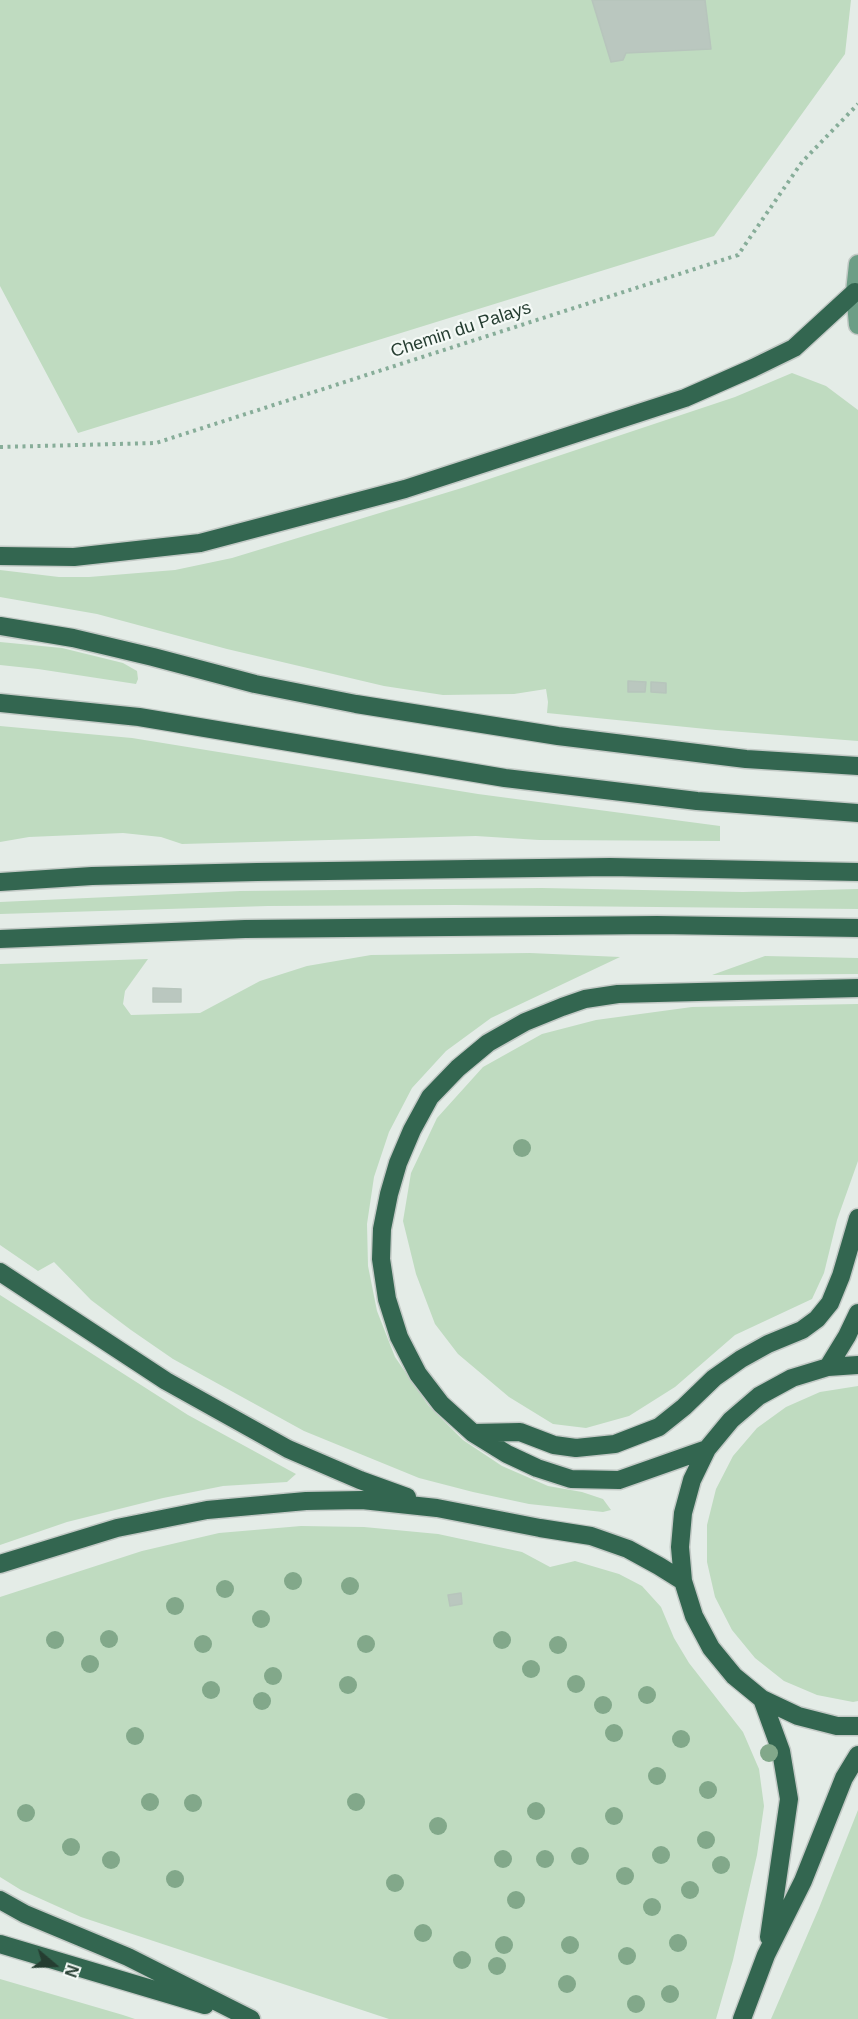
<!DOCTYPE html>
<html>
<head>
<meta charset="utf-8">
<style>
	body { margin:0 }
	#map { position:relative; width:858px; height:2019px; overflow:hidden; background:#e4ece7; font-family:Arial,sans-serif }
	canvas { display:block }
	.north { position:absolute; left:24px; top:1935px; width:60px; height:60px; -webkit-text-stroke:4px #f4f9f6; paint-order:stroke; rotate:109deg; font-size:16px; font-weight:700; line-height:24px; text-align:center; color:#253d31 }
	.north::after { content:''; display:block; margin:auto; width:21px; height:27px; background:#253d31; clip-path:polygon(50% 0,100% 100%,50% 72%,0 100%) }
</style>
</head>
<body>
<div id="map">
<canvas width="858" height="2019"></canvas>
<div class="north">N</div>
</div>
<script>
const g = document.querySelector('canvas').getContext('2d');
g.lineJoin = 'round';
function fillPath(path, color) {
  g.fillStyle = color;
  g.fill(path, 'evenodd');
}
function toPath(rows) {
  const path = new Path2D();
  for (const r of rows) {
    path.moveTo(r[0], r[1]);
    for (let i = 2; i < r.length; i += 2) path.lineTo(r[i], r[i + 1]);
  }
  return path;
}
function strokePath(path, color, width, dash) {
  g.strokeStyle = color;
  g.lineWidth = width;
  g.lineCap = dash ? 'butt' : 'round';
  g.setLineDash(dash || []);
  g.stroke(path);
}
function label(font, color, halo, rows, align = 'center') {
  g.font = font + ' Arial,sans-serif';
  g.lineWidth = 4.5;
  g.setLineDash([]);
  g.textBaseline = 'middle';
  g.strokeStyle = halo;
  g.fillStyle = color;
  for (const [text, x, y, turn = 0] of rows) {
    g.save();
    g.translate(x, y);
    g.rotate((+turn || 0) * Math.PI / 180);
    g.textAlign = isNaN(turn) ? turn : align;
    if (halo) g.strokeText(text, 0, 0);
    g.fillText(text, 0, 0);
    g.restore();
  }
}
fillPath(toPath([
	[0,0,851,0,845,54,714,236,78,433,0,286],
	[792,373,826,386,858,410,858,741,716,730,547,713,548,702,546,689,514,694,443,695,384,686,227,649,97,614,0,597,0,570,59,577,89,577,175,570,232,558,465,487,735,397],
	[0,642,62,648,123,663,137,671,138,679,136,684,38,669,0,665],
	[0,726,132,738,478,794,720,826,720,841,539,840,476,836,182,844,161,837,123,833,29,837,0,842],
	[542,888,743,892,858,889,858,909,455,905,268,906,0,914,0,902,240,891],
	[530,953,620,957,491,1018,446,1051,412,1088,389,1132,374,1177,367,1224,368,1266,377,1311,395,1357,428,1405,463,1440,502,1466,548,1486,582,1492,603,1499,611,1510,603,1512,529,1504,473,1492,419,1478,304,1431,173,1359,131,1330,91,1300,54,1262,38,1271,0,1245,0,964,148,959,125,991,123,1004,131,1015,200,1013,260,981,307,966,371,955],
	[765,956,858,958,858,974,712,975],
	[858,1004,858,1161,837,1220,824,1273,812,1299,735,1335,675,1387,629,1416,586,1428,553,1424,509,1397,458,1354,435,1324,416,1274,403,1221,411,1173,437,1118,483,1067,542,1034,596,1020,692,1007],
	[0,1295,188,1415,296,1474,287,1482,223,1486,163,1498,67,1522,0,1545],
	[858,1386,858,1701,853,1702,817,1695,784,1681,755,1658,732,1630,715,1597,707,1562,707,1525,716,1489,733,1456,757,1428,786,1407,820,1392],
	[301,1526,364,1527,438,1534,522,1552,550,1567,575,1561,619,1574,642,1586,661,1607,674,1638,689,1663,743,1732,759,1769,764,1806,757,1855,733,1960,716,2019,389,2019,81,1917,21,1890,0,1877,0,1597,142,1551,219,1533],
	[858,1810,858,2019,771,2019,819,1908],
	[0,1979,123,2015,135,2019,0,2019]
]), '#bfdbc0');
const building = toPath([
	[592,0,705,0,711,49,626,53,623,60,611,62,592,0],
	[628,681,646,682,645,692,628,692,628,681],
	[651,682,666,683,666,693,651,692,651,682],
	[153,988,181,989,181,1002,153,1002,153,988],
	[461,1593,462,1604,450,1606,448,1595,461,1593]
]);
fillPath(building, '#bac7bf');
strokePath(building, '#b7c5bc', 1.5);
const primary = toPath([
	[858,264,855,292,858,325]
]);
const highway = toPath([
	[0,556,74,557,200,543,405,489,685,398,753,368,794,348,855,292],
	[0,626,73,638,153,657,255,684,356,704,558,736,746,759,858,766],
	[0,703,139,717,505,778,697,801,858,813],
	[0,882,92,876,257,872,610,867,858,872],
	[0,939,245,929,657,925,858,928],
	[0,1272,166,1381,288,1449,360,1480,407,1497],
	[858,1365,828,1367,792,1378,759,1396,731,1420,707,1449,692,1480,683,1513,680,1547,683,1581,694,1616,711,1648,734,1676,762,1699,798,1716,837,1726,858,1726],
	[828,1367,847,1336,858,1313],
	[473,1433,520,1432,554,1445,576,1448,615,1444,659,1427,684,1407,714,1378,741,1359,768,1344,802,1330,817,1319,830,1303,841,1276,858,1218],
	[707,1449,619,1480,571,1479,537,1468,507,1454,473,1433,441,1404,418,1374,399,1337,387,1299,381,1259,382,1229,389,1194,398,1163,412,1130,430,1097,458,1068,488,1043,525,1022,562,1007,585,999,618,994,858,988],
	[0,1564,117,1528,207,1510,306,1501,362,1500,437,1508,540,1528,591,1536,628,1549,659,1566,683,1581],
	[762,1699,781,1751,789,1799,769,1937],
	[0,1900,25,1914,128,1957,251,2019],
	[0,1944,205,2005],
	[742,2019,766,1955,803,1881,844,1778,858,1755]
]);
strokePath(primary, '#c2c9c5', 21);
strokePath(highway, '#c2c9c5', 21);
strokePath(toPath([
	[0,447,156,443,738,255,802,162,858,104]
]), '#87ad99', 4, [3, 4.5]);
strokePath(primary, '#6c9e86', 18);
strokePath(highway, '#336650', 18);
g.fillStyle = '#82a88a';
for (const [x, y] of [
	[522,1148],
	[293,1581],
	[350,1586],
	[225,1589],
	[175,1606],
	[261,1619],
	[109,1639],
	[55,1640],
	[502,1640],
	[203,1644],
	[366,1644],
	[558,1645],
	[90,1664],
	[531,1669],
	[273,1676],
	[576,1684],
	[348,1685],
	[211,1690],
	[647,1695],
	[262,1701],
	[603,1705],
	[614,1733],
	[135,1736],
	[681,1739],
	[769,1753],
	[657,1776],
	[708,1790],
	[150,1802],
	[356,1802],
	[193,1803],
	[536,1811],
	[26,1813],
	[614,1816],
	[438,1826],
	[706,1840],
	[71,1847],
	[661,1855],
	[580,1856],
	[503,1859],
	[545,1859],
	[111,1860],
	[721,1865],
	[625,1876],
	[175,1879],
	[395,1883],
	[690,1890],
	[516,1900],
	[652,1907],
	[423,1933],
	[678,1943],
	[504,1945],
	[570,1945],
	[627,1956],
	[462,1960],
	[497,1966],
	[567,1984],
	[670,1994],
	[636,2004]
]) {
  g.beginPath();
  g.arc(x, y, 9, 0, 2 * Math.PI);
  g.fill();
}
label('18px', '#253d31', '#f4f9f6', [
	["Chemin du Palays",461,330,-18]
]);
</script>
</body>
</html>
